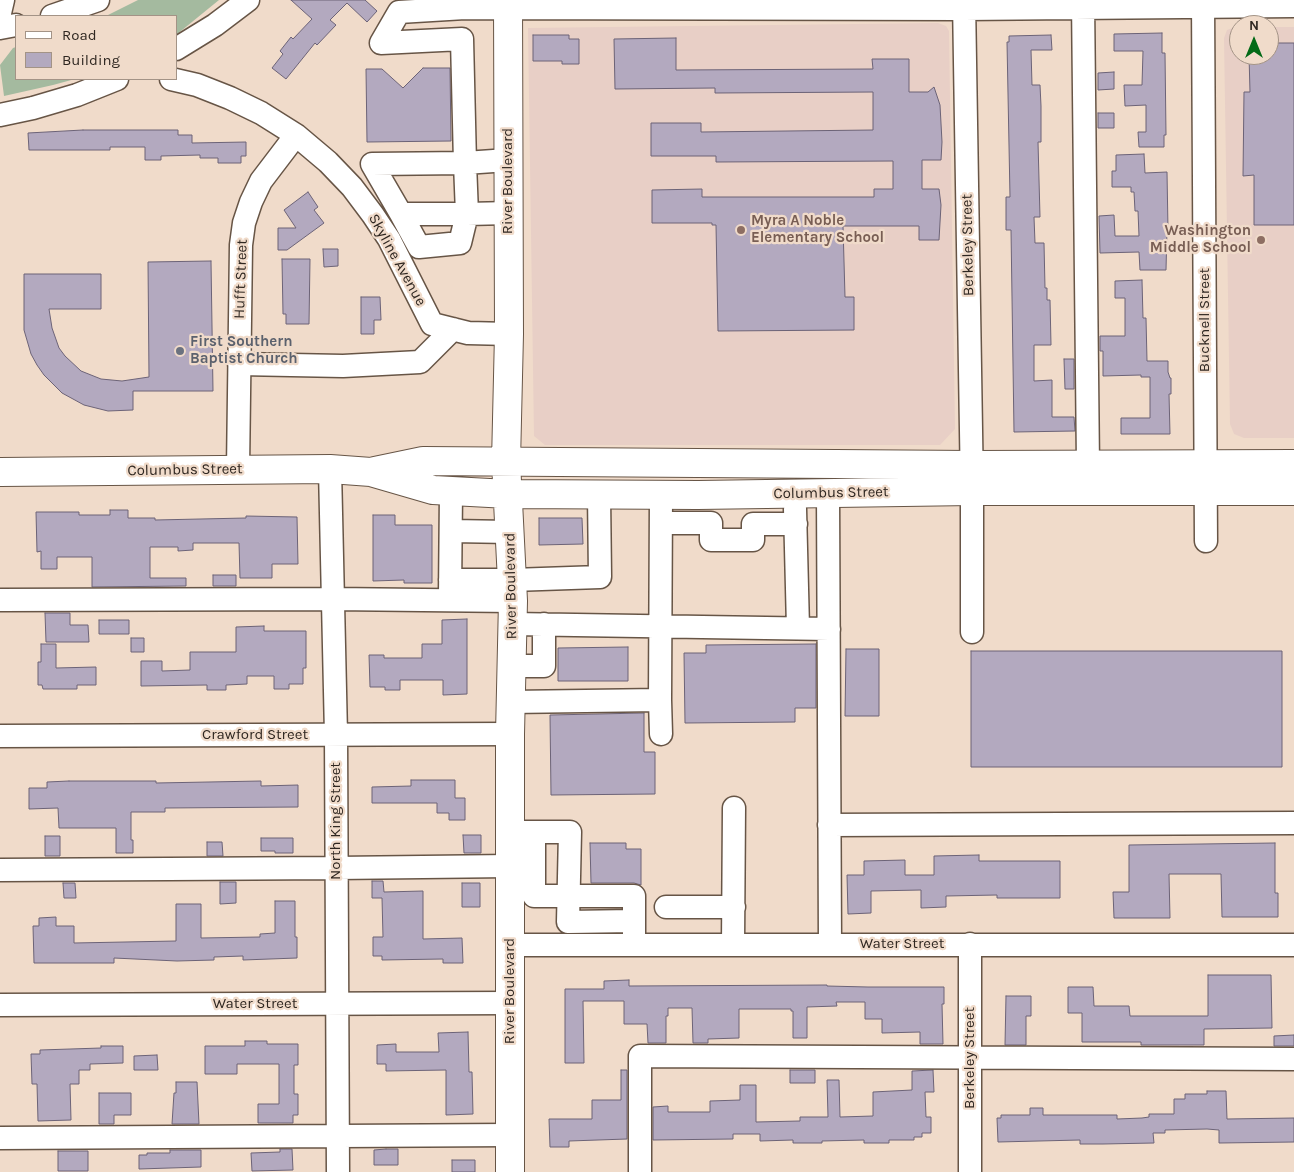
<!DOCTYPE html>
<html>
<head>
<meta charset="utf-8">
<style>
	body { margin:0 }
	#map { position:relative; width:1294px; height:1172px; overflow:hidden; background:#f0dbca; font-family:Karla,sans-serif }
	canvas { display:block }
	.legend { position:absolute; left:15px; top:15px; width:162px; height:65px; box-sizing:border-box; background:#f0dbca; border:1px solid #a39386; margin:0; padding:6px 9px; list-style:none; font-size:15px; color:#2f2721 }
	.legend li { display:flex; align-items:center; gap:10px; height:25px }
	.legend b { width:25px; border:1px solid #a39386 }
	.north { position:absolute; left:1229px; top:15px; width:50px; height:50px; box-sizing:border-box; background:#f0dbca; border:1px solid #a39386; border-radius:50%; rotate:0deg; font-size:14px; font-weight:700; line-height:20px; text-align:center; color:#2f2721 }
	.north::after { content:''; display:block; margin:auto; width:18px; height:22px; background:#036a17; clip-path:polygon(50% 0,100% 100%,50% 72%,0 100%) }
</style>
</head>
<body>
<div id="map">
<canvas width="1294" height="1172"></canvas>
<ul class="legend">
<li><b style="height:6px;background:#fff"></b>Road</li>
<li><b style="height:14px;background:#b3a9bf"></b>Building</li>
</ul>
<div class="north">N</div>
</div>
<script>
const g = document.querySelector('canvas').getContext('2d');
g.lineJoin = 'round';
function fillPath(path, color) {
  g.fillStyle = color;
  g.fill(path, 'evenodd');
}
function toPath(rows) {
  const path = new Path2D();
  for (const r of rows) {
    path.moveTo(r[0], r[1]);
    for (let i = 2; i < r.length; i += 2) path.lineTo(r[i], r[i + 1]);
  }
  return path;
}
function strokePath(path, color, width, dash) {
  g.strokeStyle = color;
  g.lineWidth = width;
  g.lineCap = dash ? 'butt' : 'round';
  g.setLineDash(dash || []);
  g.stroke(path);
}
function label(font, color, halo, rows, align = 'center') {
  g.font = font + ' Karla,sans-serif';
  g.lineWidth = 4.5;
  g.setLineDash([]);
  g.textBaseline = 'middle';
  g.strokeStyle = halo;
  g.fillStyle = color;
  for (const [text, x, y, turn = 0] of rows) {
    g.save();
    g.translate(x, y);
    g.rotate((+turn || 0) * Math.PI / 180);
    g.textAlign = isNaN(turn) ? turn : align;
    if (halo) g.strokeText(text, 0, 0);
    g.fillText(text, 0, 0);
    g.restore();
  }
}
fillPath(toPath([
	[938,23,946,26,949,31,955,429,940,445,545,445,534,436,528,28],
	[1235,27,1239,27,1239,55,1269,55,1269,27,1294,27,1294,438,1244,438,1234,434,1230,424,1224,38,1227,30]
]), '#e8cfc6');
fillPath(toPath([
	[138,0,219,0,176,35,176,16,106,16],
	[16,47,16,79,75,79,53,85,4,96,0,65,13,48]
]), '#a4ba9f');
const building = toPath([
	[291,0,365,0,377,11,367,22,347,3,330,20,336,25,317,45,315,43,286,79,272,68,283,54,280,51,291,37,293,39,312,19,291,0],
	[1162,33,1162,53,1165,53,1166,135,1164,135,1164,147,1139,147,1138,132,1146,132,1146,105,1125,106,1124,85,1142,85,1143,51,1114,51,1114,34,1162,33],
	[533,35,569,35,569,39,579,39,579,64,562,64,562,61,533,61,533,35],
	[1051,35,1052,50,1031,50,1032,85,1040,85,1041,106,1041,142,1038,142,1040,217,1034,217,1035,243,1044,243,1045,288,1047,288,1047,300,1050,300,1051,345,1034,345,1034,381,1052,380,1052,417,1074,417,1075,431,1014,432,1011,230,1006,230,1006,197,1010,197,1007,42,1009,42,1009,36,1051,35],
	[676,38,676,70,873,69,872,59,909,59,909,92,928,92,934,87,940,105,942,142,941,160,922,160,922,189,939,189,941,205,939,240,919,240,919,226,843,226,845,297,854,297,854,330,718,331,716,225,712,225,712,223,652,223,652,190,702,189,702,197,874,197,874,189,893,189,893,161,716,162,716,156,651,156,651,123,701,123,701,132,873,130,873,92,715,93,715,88,615,89,614,39,676,38],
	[1269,43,1294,43,1294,225,1254,225,1254,175,1243,176,1244,92,1250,92,1249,55,1269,55,1269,43],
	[423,68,450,68,451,141,367,142,366,69,382,69,403,88,423,68],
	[1114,72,1114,89,1098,90,1098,73,1114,72],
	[1098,113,1114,113,1114,128,1098,128,1098,113],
	[83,130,178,130,178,135,192,135,192,143,246,142,246,156,241,156,241,163,218,163,218,158,200,158,200,155,161,156,161,160,145,160,145,147,110,147,110,150,29,150,28,133,83,130],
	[1144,154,1145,173,1167,172,1168,230,1167,230,1166,270,1140,270,1139,252,1100,253,1099,216,1114,215,1115,236,1139,236,1138,211,1135,211,1134,192,1131,192,1131,187,1112,187,1112,171,1116,171,1116,155,1144,154],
	[308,192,318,207,314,210,324,223,287,250,278,250,278,228,296,228,284,210,308,192],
	[323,249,338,249,338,266,324,267,323,249],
	[282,259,310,259,309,324,286,324,286,314,283,314,282,259],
	[211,261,213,391,133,391,133,410,108,411,84,405,62,393,44,375,37,365,31,354,24,330,24,274,101,274,101,309,49,309,52,328,59,348,65,356,81,371,101,379,122,381,149,377,148,262,211,261],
	[1142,280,1143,318,1146,318,1147,361,1168,361,1168,372,1170,378,1171,378,1171,394,1169,394,1170,434,1121,434,1121,418,1150,418,1150,377,1141,377,1141,375,1103,376,1103,351,1100,351,1100,336,1125,336,1125,298,1115,298,1115,281,1142,280],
	[361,297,380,297,381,320,374,320,374,334,361,334,361,297],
	[1064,359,1074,359,1074,389,1065,389,1064,359],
	[110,510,128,510,128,518,155,518,155,520,246,518,246,516,297,517,298,564,272,564,272,578,240,578,239,543,193,543,193,550,178,551,178,547,150,547,150,578,186,578,186,586,92,587,92,557,57,557,57,569,41,569,41,551,37,552,36,512,79,512,79,515,110,515,110,510],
	[373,515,395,515,395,525,432,525,432,583,404,583,404,580,373,581,373,515],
	[539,518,582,518,583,544,539,545,539,518],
	[213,575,236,575,236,586,213,586,213,575],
	[45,613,70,613,70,625,88,625,89,642,46,642,45,613],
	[467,619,467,694,443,695,443,680,400,680,400,690,385,690,385,687,370,687,369,655,384,655,384,658,422,658,422,644,442,644,442,620,467,619],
	[99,620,129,620,129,634,99,634,99,620],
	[264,626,264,631,306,631,306,668,303,668,303,684,289,684,289,689,274,689,274,676,247,676,247,684,226,685,226,690,207,690,207,685,141,686,141,661,162,661,162,671,190,670,190,652,236,652,236,627,264,626],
	[131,638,144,638,144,652,131,652,131,638],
	[41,644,56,644,56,668,96,667,96,685,77,685,77,689,43,689,42,685,38,685,38,662,41,662,41,644],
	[816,644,816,708,795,708,795,722,685,723,684,653,706,653,706,645,816,644],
	[628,647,628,681,558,681,558,648,628,647],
	[846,649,879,649,879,716,845,716,846,649],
	[971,651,1282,651,1282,767,971,767,971,651],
	[644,713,644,752,655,752,655,794,551,795,550,715,644,713],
	[411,780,455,780,455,798,465,798,465,820,449,820,449,813,437,813,437,803,372,803,372,787,411,786,411,780],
	[69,781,156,781,156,783,261,781,261,786,298,785,298,807,165,808,165,812,131,812,131,840,133,840,133,853,116,853,116,828,59,828,58,808,29,809,29,788,47,788,47,782,69,781],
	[463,835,481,835,481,853,464,853,463,835],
	[45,836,60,836,60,856,45,856,45,836],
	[261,838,293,838,293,853,275,853,275,851,261,851,261,838],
	[207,842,222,842,223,856,207,856,207,842],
	[590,843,626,843,626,849,641,849,641,885,634,883,591,883,590,843],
	[1275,843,1275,893,1278,893,1278,917,1222,917,1221,874,1169,874,1170,918,1114,918,1113,892,1129,892,1129,845,1275,843],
	[979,855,979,861,1060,861,1060,898,997,898,997,895,946,896,946,907,921,908,921,890,871,891,871,913,848,914,847,875,864,875,864,861,905,860,905,875,934,875,934,856,979,855],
	[372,881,383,881,384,892,423,891,423,939,462,938,463,963,443,963,443,959,382,960,382,956,373,956,373,937,383,937,382,898,372,898,372,881],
	[220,882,236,882,236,903,220,904,220,882],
	[63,883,75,883,76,898,64,898,63,883],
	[462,883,480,883,480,907,462,907,462,883],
	[275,901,295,901,295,937,297,937,297,958,243,960,243,956,214,957,214,960,177,961,114,958,114,963,34,963,33,926,39,926,39,918,56,917,56,926,74,926,74,943,176,941,176,904,201,904,201,938,260,937,260,934,275,933,275,901],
	[1208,975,1271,975,1272,1028,1204,1029,1204,1045,1141,1045,1141,1042,1082,1042,1082,1013,1068,1013,1068,987,1093,987,1094,1006,1129,1006,1130,1016,1208,1016,1208,975],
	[629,980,629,986,827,985,827,986,868,987,944,987,944,1004,942,1004,943,1044,920,1044,920,1032,882,1033,882,1019,865,1019,865,1002,836,1002,837,1006,807,1007,807,1038,793,1038,793,1011,791,1011,791,1009,739,1009,739,1038,708,1039,708,1043,693,1043,692,1008,668,1008,668,1016,666,1016,666,1043,648,1043,647,1024,624,1024,624,1001,583,1001,584,1063,565,1063,565,989,604,989,604,981,629,980],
	[1006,996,1031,996,1031,1016,1026,1016,1026,1045,1005,1045,1006,996],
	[468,1032,469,1072,472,1072,473,1114,446,1115,446,1070,386,1071,386,1064,377,1064,377,1045,396,1044,396,1052,439,1052,438,1033,468,1032],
	[1294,1035,1294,1046,1274,1046,1274,1036,1294,1035],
	[245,1041,267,1041,267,1044,298,1044,298,1065,294,1065,294,1094,298,1094,298,1115,293,1115,293,1123,258,1123,258,1104,279,1104,279,1064,237,1064,237,1074,205,1074,205,1046,245,1046,245,1041],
	[101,1046,123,1046,123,1063,90,1064,90,1070,79,1070,79,1084,70,1084,71,1120,38,1121,37,1084,32,1084,31,1054,40,1054,40,1050,101,1048,101,1046],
	[157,1055,158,1070,134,1070,134,1056,157,1055],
	[621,1070,627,1070,627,1139,569,1141,569,1147,550,1147,549,1119,592,1119,592,1100,621,1100,621,1070],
	[790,1070,815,1070,815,1083,790,1083,790,1070],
	[933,1070,934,1092,925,1092,926,1117,931,1117,931,1133,922,1133,922,1137,914,1137,914,1140,889,1140,889,1143,864,1143,864,1140,822,1141,822,1143,793,1143,793,1140,760,1141,760,1134,733,1134,733,1139,653,1140,653,1107,668,1106,668,1112,710,1112,710,1101,740,1100,740,1085,756,1085,756,1122,800,1121,800,1117,828,1117,827,1080,839,1080,840,1117,873,1116,873,1092,912,1090,912,1071,933,1070],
	[176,1082,197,1082,199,1124,172,1124,174,1093,176,1093,176,1082],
	[1207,1091,1226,1091,1227,1119,1294,1118,1294,1142,1219,1143,1219,1130,1207,1129,1165,1130,1165,1133,1153,1133,1154,1143,1103,1144,1080,1144,1080,1140,998,1142,997,1118,1001,1118,1001,1115,1030,1115,1030,1108,1043,1108,1043,1115,1117,1115,1117,1119,1142,1118,1149,1117,1149,1114,1174,1114,1174,1099,1185,1099,1185,1094,1207,1094,1207,1091],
	[99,1093,131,1093,131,1115,114,1115,114,1124,99,1124,99,1093],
	[280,1149,292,1149,293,1170,252,1171,251,1153,280,1152,280,1149],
	[386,1149,398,1149,398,1165,374,1165,374,1150,386,1149],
	[170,1150,201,1150,201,1167,139,1169,139,1155,147,1155,147,1153,170,1153,170,1150],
	[58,1151,88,1151,88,1171,58,1171,58,1151],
	[452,1160,475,1160,475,1172,452,1172,452,1160]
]);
fillPath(building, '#b3a9bf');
strokePath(building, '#6c6377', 1);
const minor = toPath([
	[964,0,972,491,972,632],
	[1083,0,1088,465],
	[1203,0,1206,541],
	[0,13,3,0],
	[52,16,98,0],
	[0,28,16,25],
	[176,49,215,25,248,0],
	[171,79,197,85,230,98,261,113,296,135,328,162,352,187,373,215,389,239,432,324,468,333,509,334],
	[0,115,33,108,77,95,117,79],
	[508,160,465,163,372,164,401,214,467,214,465,163,462,39,381,43,399,12,465,8,964,9,1294,6],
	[401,214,419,247,460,243,467,214,509,213],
	[239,364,343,366,420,362,453,329],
	[238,469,241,245,244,223,251,202,261,181,296,135],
	[330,469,336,735,338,1172],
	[828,493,830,944],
	[795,509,798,628],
	[661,523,711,523,711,540,753,540,753,524,796,524],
	[452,531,510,532],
	[450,580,512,580,600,577,599,494],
	[450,595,451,491],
	[0,600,333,599,513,601],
	[512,624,829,629],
	[511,666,544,666,544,624],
	[660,700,661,734],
	[510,702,660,700,661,495],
	[0,736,510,734],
	[829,825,1294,823],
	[510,832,570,832,568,922,633,921],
	[534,832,534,896,634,896,634,936],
	[0,870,336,868,510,866],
	[666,907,734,907],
	[733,944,734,808],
	[970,944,970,1172],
	[510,945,1294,945],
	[0,1005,510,1003],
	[0,1138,510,1135],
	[640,1172,640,1056,1294,1059]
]);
const major = toPath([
	[508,0,509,334,506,462,513,601,510,734,510,1172],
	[375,471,423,461,972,465,1294,464],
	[0,472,330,469,371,472,433,490,508,494,698,495,972,491,1294,491]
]);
strokePath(minor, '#675546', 25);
strokePath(major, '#675546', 30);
strokePath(minor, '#fff', 22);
strokePath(major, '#fff', 28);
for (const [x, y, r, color] of [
	[741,230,5,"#8d6e63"],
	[1261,240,5,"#8d6e63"],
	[180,351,5,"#6b7280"]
]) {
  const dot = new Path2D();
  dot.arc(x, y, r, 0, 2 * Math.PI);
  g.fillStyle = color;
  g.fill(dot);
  strokePath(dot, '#f0dbca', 2);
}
label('15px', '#2f2721', '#f0dbca', [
	["River Boulevard",508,181,-90],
	["Berkeley Street",968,245,-91],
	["Skyline Avenue",397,260,61],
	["Hufft Street",241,279,-88],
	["Bucknell Street",1205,320,-90],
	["Columbus Street",185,470,-1],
	["Columbus Street",831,493,-1],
	["River Boulevard",511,586,-91],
	["Crawford Street",255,735],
	["North King Street",336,821,-90],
	["Water Street",902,944],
	["River Boulevard",510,991,-90],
	["Water Street",255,1004],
	["Berkeley Street",970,1058,-90]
]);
label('bold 15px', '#785e54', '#f0dbca', [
	["Myra A Noble",751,221],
	["Elementary School",751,238],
	["Washington",1251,231,"right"],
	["Middle School",1251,248,"right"]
], 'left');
label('bold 15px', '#5b616d', '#f0dbca', [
	["First Southern",190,342],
	["Baptist Church",190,359]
], 'left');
</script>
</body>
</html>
